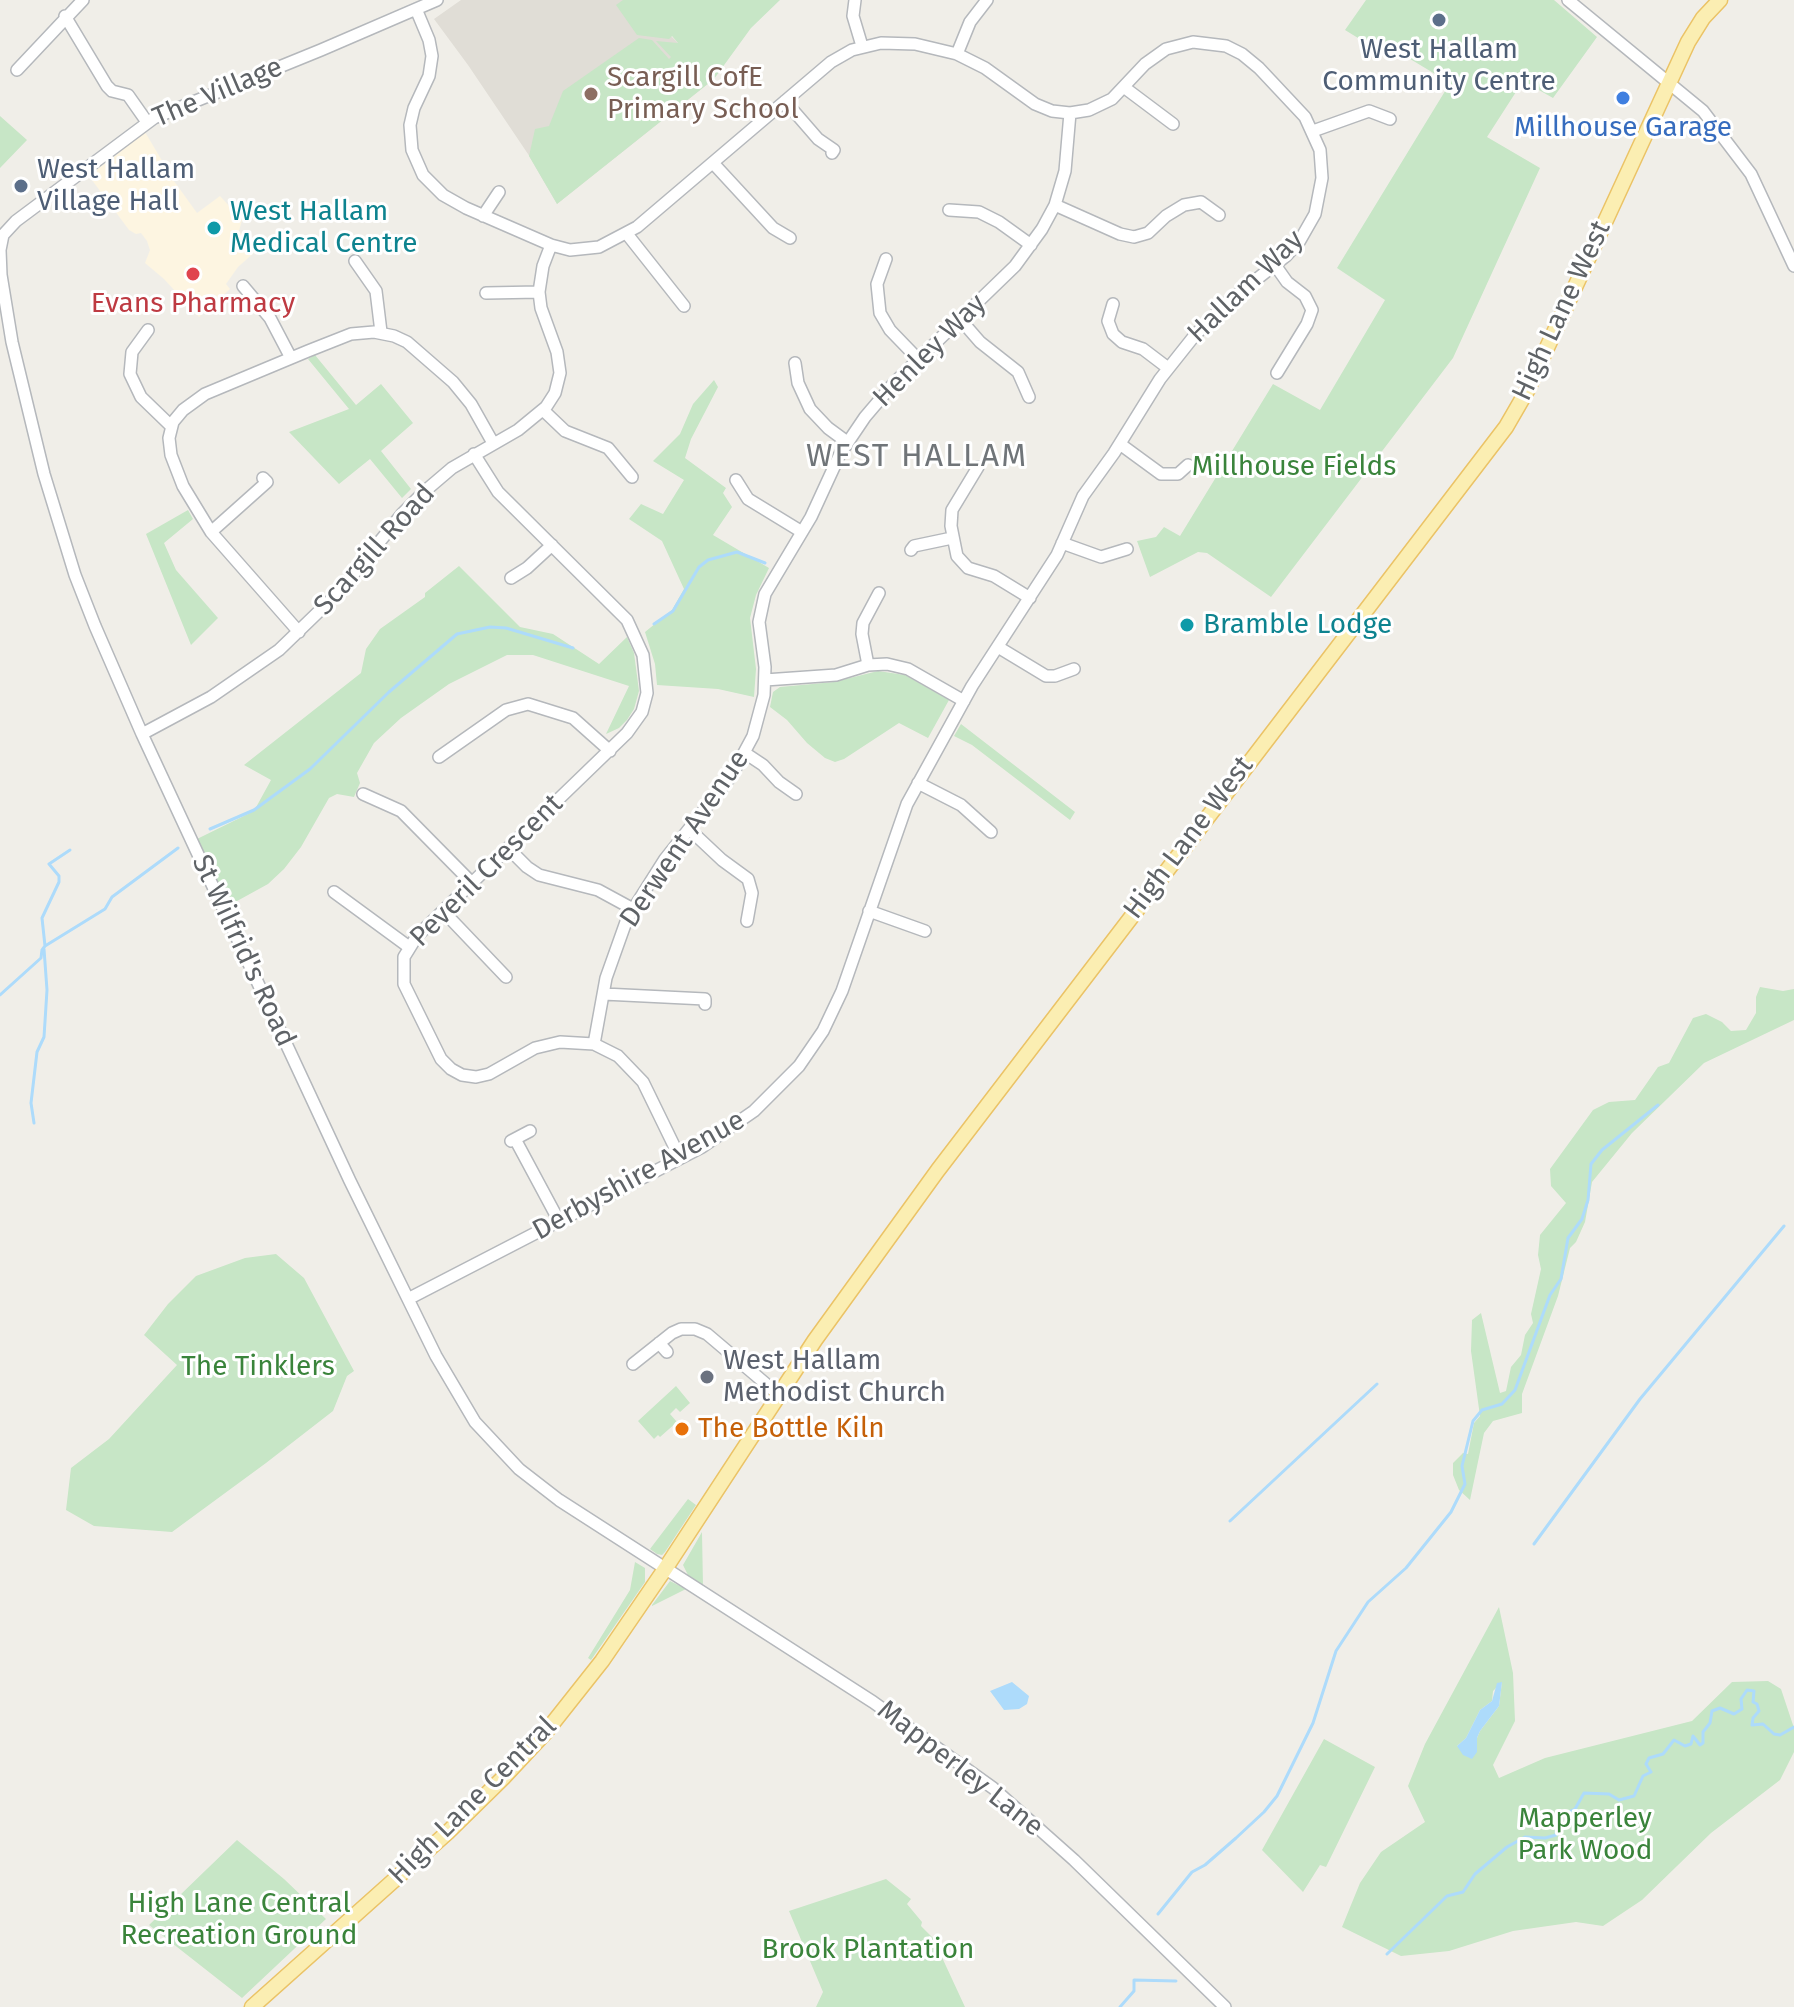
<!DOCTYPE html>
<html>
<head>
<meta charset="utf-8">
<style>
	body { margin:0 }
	canvas { display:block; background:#f0eee8 }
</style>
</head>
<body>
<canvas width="1794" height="2007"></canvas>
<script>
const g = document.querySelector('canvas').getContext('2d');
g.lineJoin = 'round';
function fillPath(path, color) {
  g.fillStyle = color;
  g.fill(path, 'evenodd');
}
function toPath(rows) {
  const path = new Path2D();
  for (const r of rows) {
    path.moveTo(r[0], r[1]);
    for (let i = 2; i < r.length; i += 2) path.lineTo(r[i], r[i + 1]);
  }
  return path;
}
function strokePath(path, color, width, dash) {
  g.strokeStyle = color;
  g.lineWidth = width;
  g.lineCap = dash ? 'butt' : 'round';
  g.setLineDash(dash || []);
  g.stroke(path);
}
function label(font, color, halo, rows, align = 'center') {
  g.font = font + ' "Fira Sans",sans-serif';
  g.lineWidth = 6;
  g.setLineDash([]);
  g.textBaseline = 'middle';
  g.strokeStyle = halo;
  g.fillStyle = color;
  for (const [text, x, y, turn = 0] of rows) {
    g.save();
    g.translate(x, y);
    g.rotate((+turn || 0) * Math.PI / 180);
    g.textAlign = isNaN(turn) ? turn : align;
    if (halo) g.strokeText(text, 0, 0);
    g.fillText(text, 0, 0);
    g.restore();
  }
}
fillPath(toPath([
	[145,132,174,181,197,213,220,196,242,220,239,231,256,251,238,267,226,284,230,289,199,317,164,279,145,263,150,250,147,241,141,233,136,234,129,230,89,176]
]), '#fdf5e1');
fillPath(toPath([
	[461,0,635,0,714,79,557,204,528,154,468,65,434,19]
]), '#e0ddd6');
fillPath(toPath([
	[623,0,780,0,751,28,714,79,557,204,529,156,535,129,549,126,563,91,639,38,652,40,669,59,671,57,656,41,678,43,672,36,669,39,637,35,616,5],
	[1366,0,1554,0,1597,37,1553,98,1523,81,1487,137,1540,168,1453,358,1271,597,1207,553,1198,552,1150,577,1137,541,1156,537,1164,527,1180,536,1273,384,1320,410,1385,300,1337,268,1450,83,1377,39,1371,46,1345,30],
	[0,116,27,140,0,168],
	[315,355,356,405,381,384,413,423,381,451,411,489,402,498,370,459,339,484,289,432,349,409,308,359],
	[714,380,718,387,691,439,685,458,726,488,723,493,732,507,713,535,769,568,756,595,750,618,756,669,754,697,718,689,657,685,655,664,645,632,672,610,684,589,662,541,629,519,641,504,663,514,684,480,653,461,680,434,693,404],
	[188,510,193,519,164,543,176,570,218,618,191,645,146,534],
	[459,566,520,627,553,634,599,664,627,637,634,653,639,691,634,709,627,720,619,728,606,734,629,686,533,655,507,655,449,684,401,718,374,743,357,773,360,783,354,797,337,794,329,798,301,847,284,869,268,884,228,906,197,839,254,811,271,780,244,765,361,673,366,649,380,629,425,597,425,593],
	[878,671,905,675,949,700,928,738,899,723,844,759,835,762,825,758,807,743,787,720,770,707,773,692,780,687,834,682],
	[961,724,1075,812,1070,820,972,745,954,736],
	[1760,987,1783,991,1794,989,1794,1020,1704,1063,1632,1133,1592,1182,1585,1222,1576,1242,1570,1248,1558,1296,1522,1394,1522,1413,1493,1421,1484,1433,1470,1500,1459,1490,1453,1475,1453,1463,1463,1453,1468,1454,1474,1423,1480,1416,1471,1351,1472,1320,1481,1313,1500,1393,1506,1391,1511,1367,1521,1355,1525,1335,1533,1323,1531,1314,1541,1269,1538,1255,1540,1235,1566,1203,1551,1186,1550,1169,1593,1110,1609,1102,1635,1100,1658,1067,1669,1063,1693,1018,1706,1014,1722,1022,1731,1031,1746,1030,1756,1013,1756,997],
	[276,1254,304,1278,354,1371,347,1376,333,1411,266,1463,172,1532,94,1526,66,1510,71,1468,109,1439,177,1365,144,1335,168,1304,196,1276,245,1258],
	[676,1386,690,1403,680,1412,676,1408,670,1414,677,1422,660,1437,658,1435,654,1439,638,1421],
	[688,1499,696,1505,665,1552,662,1555,657,1554,650,1549],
	[702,1532,703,1587,689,1577,683,1565],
	[635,1562,645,1568,645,1582,591,1660,588,1658,630,1590],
	[670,1581,686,1589,652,1606,652,1605],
	[1499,1607,1513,1673,1515,1721,1493,1765,1499,1778,1545,1758,1692,1721,1732,1682,1768,1681,1781,1689,1794,1728,1794,1752,1780,1780,1711,1833,1642,1900,1603,1926,1576,1922,1513,1931,1449,1951,1401,1956,1342,1927,1360,1883,1381,1852,1425,1822,1408,1786,1425,1744],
	[1502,1682,1499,1706,1480,1731,1477,1738,1477,1752,1457,1746,1466,1738,1480,1710,1492,1701,1493,1691],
	[1324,1739,1375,1767,1326,1867,1320,1865,1303,1892,1262,1850],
	[237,1840,284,1879,326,1919,242,1998,149,1925],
	[886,1879,911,1899,907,1904,922,1922,921,1926,933,1938,965,2007,816,2007,823,1992,789,1911]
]), '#c7e6c6');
fillPath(toPath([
	[1012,1682,1029,1696,1027,1704,1019,1709,1004,1710,990,1691],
	[1502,1682,1499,1706,1480,1731,1477,1738,1477,1752,1472,1759,1463,1755,1457,1746,1466,1738,1480,1710,1492,1701,1497,1683]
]), '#addbfb');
strokePath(toPath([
	[654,624,673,611,699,567,708,560,737,552,765,563],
	[210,829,254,810,310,769,389,692,457,634,490,627,506,628,573,648],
	[45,946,105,909,112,897,178,848],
	[0,995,41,958,42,950,45,946,42,918,59,882,59,876,49,864,70,850],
	[34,1123,31,1103,37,1052,44,1037,47,990,44,949],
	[1230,1521,1377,1384],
	[1534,1544,1640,1399,1784,1226],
	[1158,1914,1192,1872,1205,1865,1236,1838,1264,1812,1277,1796,1313,1723,1336,1651,1368,1602,1406,1568,1451,1512,1465,1484,1462,1466,1473,1421,1482,1410,1502,1404,1515,1390,1550,1295,1561,1279,1568,1238,1582,1219,1588,1200,1591,1164,1602,1150,1658,1105],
	[1387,1954,1447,1896,1463,1892,1475,1874,1507,1847,1525,1837,1545,1838,1556,1835,1558,1817,1575,1809,1584,1793,1609,1794,1619,1800,1634,1796,1643,1776,1651,1772,1646,1764,1649,1758,1663,1754,1674,1740,1685,1746,1691,1744,1693,1736,1700,1745,1703,1743,1703,1732,1710,1723,1712,1711,1720,1708,1734,1714,1742,1709,1741,1699,1747,1690,1754,1691,1753,1702,1757,1704,1759,1711,1753,1718,1752,1725,1763,1724,1774,1734,1780,1735,1794,1727],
	[1120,2007,1134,1991,1134,1980,1176,1981]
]), '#addbfb', 3);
const minor = toPath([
	[437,0,321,50,154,118,16,221,3,235,0,250,1,275,12,342,44,474,75,575,95,626,142,734,350,1181,436,1356,475,1422,519,1469,559,1500,873,1702,993,1788,1074,1860,1225,2007],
	[855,0,853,16,862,46],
	[1568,0,1703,111,1751,174,1794,266],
	[65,16,107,86,112,91,128,95,147,122],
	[957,54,970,22,987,0],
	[17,70,83,0],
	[1125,88,1173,124],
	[785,101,818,139,834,150,832,153],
	[1313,131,1369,111,1390,119],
	[713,163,773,228,790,238],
	[1055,205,1120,234,1134,237,1148,233,1166,216,1184,205,1201,202,1219,215],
	[949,210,979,212,999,222,1031,245],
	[483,216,499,192],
	[627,234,684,306],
	[886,259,877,284,880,313,890,330,918,359],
	[355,261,376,291,381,332],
	[1275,265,1287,282,1305,296,1312,310,1307,324,1277,373],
	[243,286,270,318,291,358],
	[486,293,539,292],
	[1113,304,1108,321,1113,334,1122,342,1143,349,1168,368],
	[960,319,980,342,1018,372,1029,397],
	[148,330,132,352,130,374,141,397,171,426],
	[795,363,798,383,810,409,828,428,847,442],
	[543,410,565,431,608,448,632,477],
	[1120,444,1161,474,1178,474,1188,465],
	[474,454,498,492,627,620,643,655,647,693,642,712,627,733,417,936,404,957,404,984,441,1059,451,1069,462,1075,476,1077,489,1074,535,1048,560,1042,594,1044,618,1056,643,1082,680,1158],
	[978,467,952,510,951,526,957,556,968,568,994,576,1030,598],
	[736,480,748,499,802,532],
	[211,532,267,482,263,478],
	[1062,543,1101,557,1127,549],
	[911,550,914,546,952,538],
	[511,578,527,568,552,545],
	[299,632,211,532,183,486,171,455,169,438,173,422,183,410,205,394,308,351,351,334,374,332,394,336,407,342,453,382,471,404,493,443],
	[998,647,1046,676,1055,676,1074,669],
	[868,665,862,634,863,623,879,593],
	[765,680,836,675,868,665,887,664,908,669,964,701],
	[142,734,211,697,279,650,339,592,402,514,425,491,452,468,518,430,546,407,555,393,560,373,557,352,541,308,539,292,543,266,551,245],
	[745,753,763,765,779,782,796,794],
	[439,757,506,710,528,704,573,718,610,751],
	[918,783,961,805,991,832],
	[363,794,401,811,472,883],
	[689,829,722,860,748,879,752,893,747,921],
	[508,848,527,867,539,875,598,890,633,909],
	[334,892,409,947],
	[443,911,506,977],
	[869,911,925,931],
	[604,994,705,999,705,1004],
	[594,1044,606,978,627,919,665,859,732,775,753,736,764,695,765,667,759,622,765,594,811,517,840,454,865,417,894,383,1015,266,1042,229,1055,205,1065,171,1070,113],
	[515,1139,559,1221],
	[511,1141,530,1131],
	[408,1299,702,1147,754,1111,799,1066,823,1031,842,991,907,804,972,686,1057,555,1083,496,1114,453,1160,379,1195,335,1229,301,1286,256,1299,242,1315,214,1322,178,1320,150,1305,117,1259,68,1242,54,1226,46,1193,42,1166,49,1145,64,1112,99,1089,110,1070,113,1052,111,1035,104,985,68,957,54,915,44,881,43,852,50,831,62,637,227,599,247,570,250,551,245,466,208,443,195,423,175,412,150,410,125,414,108,429,76,432,56,429,40,416,9],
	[659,1343,667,1352],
	[633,1364,672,1333,681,1329,695,1329,707,1334,779,1395]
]);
const major = toPath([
	[252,2007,448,1832,503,1778,545,1733,602,1661,665,1569,815,1340,938,1170,1506,427,1528,389,1688,42,1703,18,1720,0]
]);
strokePath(minor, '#b5b8bc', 14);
strokePath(major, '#ebc366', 17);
strokePath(minor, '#fff', 11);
strokePath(major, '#fbeeb2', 14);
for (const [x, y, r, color] of [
	[1439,20,8,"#5c6f8a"],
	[591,94,8,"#8d6e63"],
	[1623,98,8,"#3f7fe0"],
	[21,186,8,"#5c6f8a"],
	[214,228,8,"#0f9aa8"],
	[193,274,8,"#e0444e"],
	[1187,625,8,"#0f9aa8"],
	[707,1377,8,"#6b7280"],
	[682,1429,8,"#e8710a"]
]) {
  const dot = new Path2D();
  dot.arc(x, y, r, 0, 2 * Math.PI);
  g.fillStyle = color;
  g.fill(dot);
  strokePath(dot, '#fff', 3);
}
label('28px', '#4e5e75', '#fff', [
	["West Hallam",1439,50],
	["Community Centre",1439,82],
	["West Hallam",37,170,"left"],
	["Village Hall",37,202,"left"]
]);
label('28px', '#785e54', '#fff', [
	["Scargill CofE",607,78],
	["Primary School",607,110]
], 'left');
label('28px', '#5f6367', '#fff', [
	["The Village",218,93,-23],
	["Hallam Way",1246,287,-44],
	["High Lane West",1562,311,-65],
	["Henley Way",930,351,-45],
	["Scargill Road",375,550,-48],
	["High Lane West",1189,838,-53],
	["Derwent Avenue",685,839,-56],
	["Peveril Crescent",487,871,-45],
	["St Wilfrid's Road",243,951,65],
	["Derbyshire Avenue",639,1176,-29],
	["Mapperley Lane",960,1769,38],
	["High Lane Central",473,1801,-45]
]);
label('28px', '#366cbe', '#fff', [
	["Millhouse Garage",1623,128]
]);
label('28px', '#0d838f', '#fff', [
	["West Hallam",230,212],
	["Medical Centre",230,244],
	["Bramble Lodge",1203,625]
], 'left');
label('28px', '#be3a42', '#fff', [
	["Evans Pharmacy",193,304]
]);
label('28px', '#3a843b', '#fff', [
	["Millhouse Fields",1294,467],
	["The Tinklers",258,1367],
	["Mapperley",1585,1819],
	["Park Wood",1585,1851],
	["High Lane Central",239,1904],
	["Recreation Ground",239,1936],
	["Brook Plantation",868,1950]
]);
label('28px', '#5b616d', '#fff', [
	["West Hallam",723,1361],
	["Methodist Church",723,1393]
], 'left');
label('28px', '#c56008', '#fff', [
	["The Bottle Kiln",698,1429]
], 'left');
g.letterSpacing = '2px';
label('32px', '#707579', '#fff', [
	["WEST HALLAM",917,457]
]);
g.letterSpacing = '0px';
</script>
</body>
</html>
